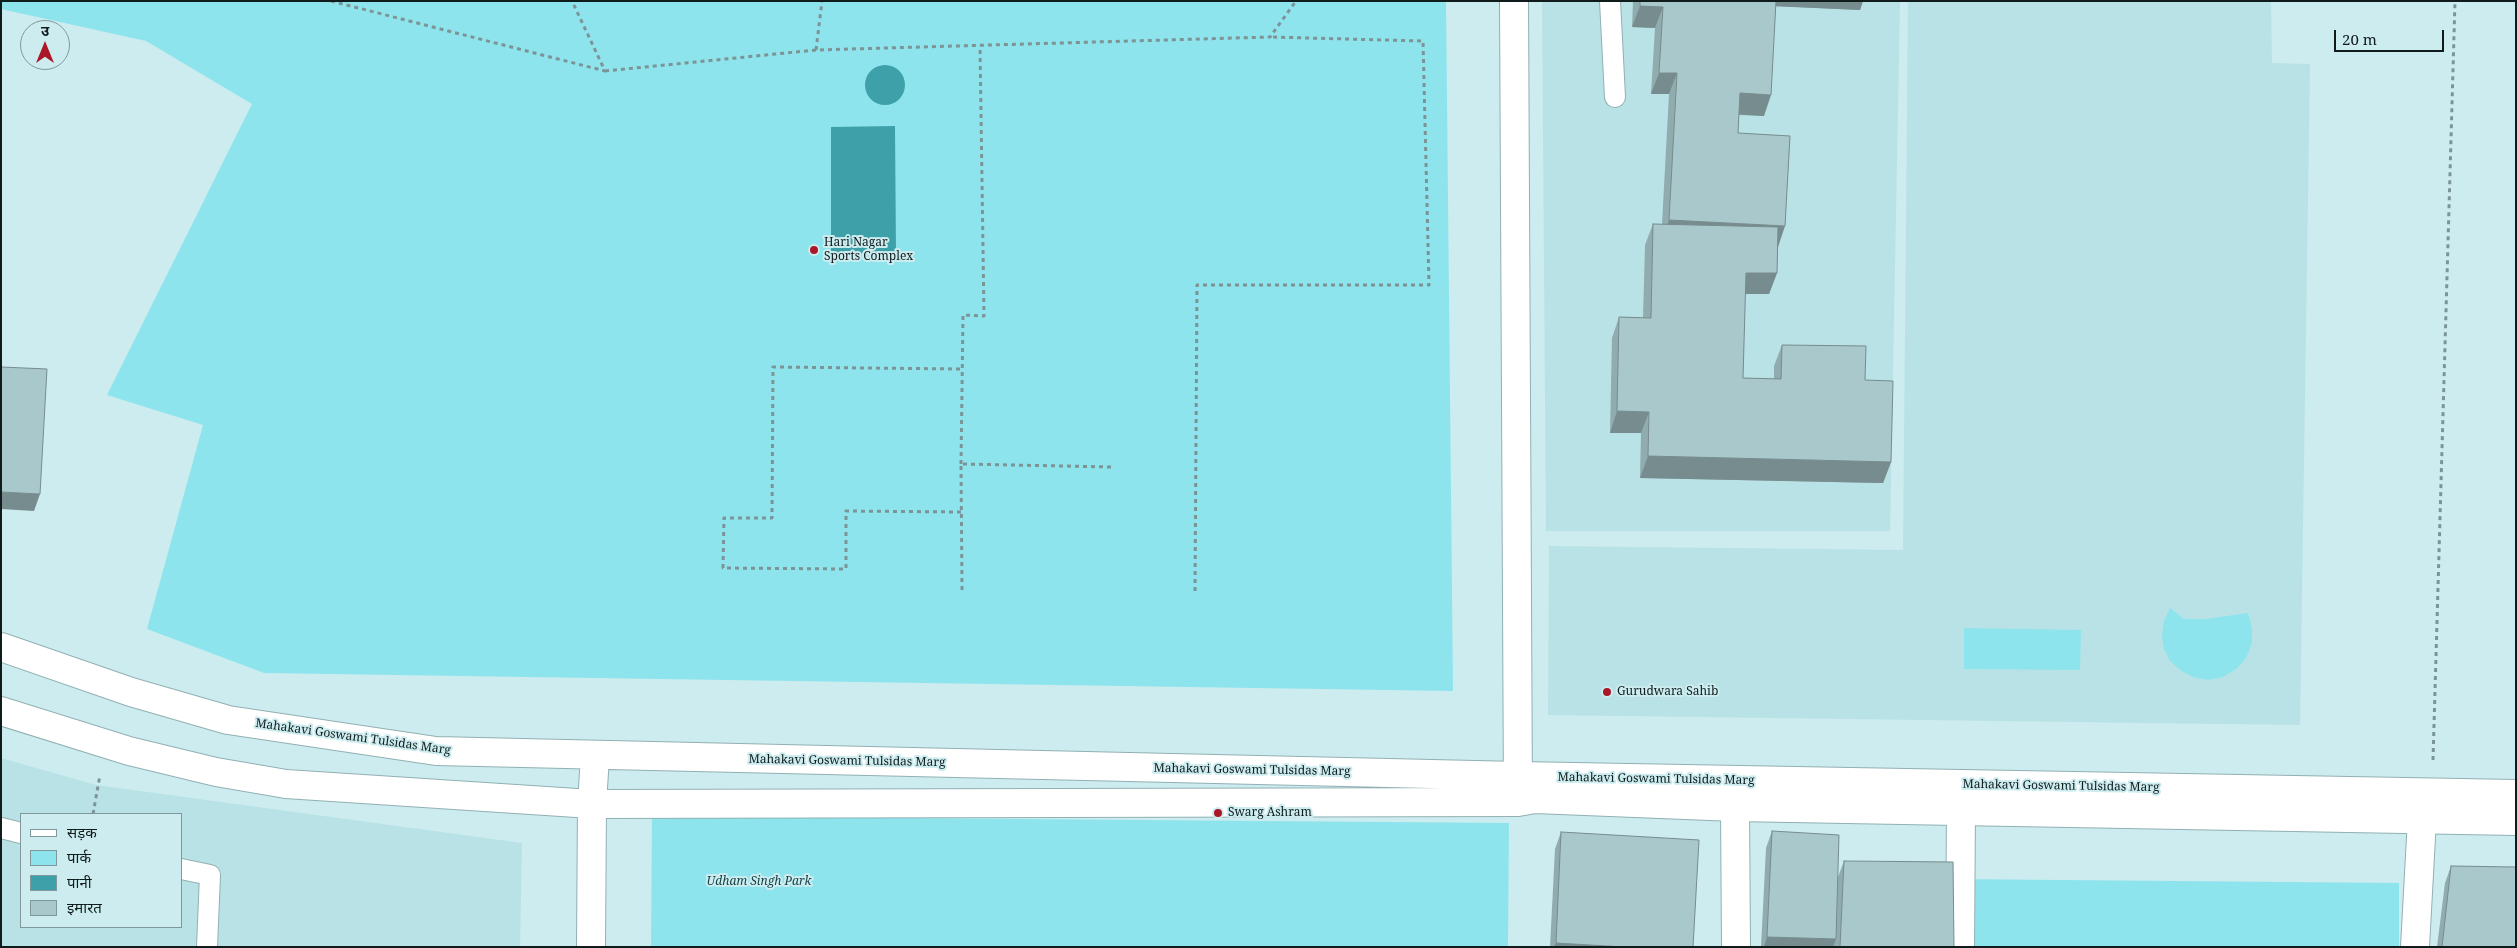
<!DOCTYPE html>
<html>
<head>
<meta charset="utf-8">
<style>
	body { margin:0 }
	#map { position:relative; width:2517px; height:948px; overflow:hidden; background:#ccecef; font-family:"Noto Serif","Noto Sans Devanagari",serif }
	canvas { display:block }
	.frame { position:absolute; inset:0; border:2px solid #101b1c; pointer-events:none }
	.legend { position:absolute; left:20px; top:813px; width:162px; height:115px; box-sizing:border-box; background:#ccecef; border:1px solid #81989b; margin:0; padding:6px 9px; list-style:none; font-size:15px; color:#101b1c }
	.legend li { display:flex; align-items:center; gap:10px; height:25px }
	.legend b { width:25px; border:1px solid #81989b }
	.north { position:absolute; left:20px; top:20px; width:50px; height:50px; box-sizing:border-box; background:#ccecef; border:1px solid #81989b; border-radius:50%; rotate:0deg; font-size:14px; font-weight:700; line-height:20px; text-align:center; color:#101b1c }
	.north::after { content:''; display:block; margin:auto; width:18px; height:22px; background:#ab1726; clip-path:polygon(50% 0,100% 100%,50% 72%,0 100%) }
	.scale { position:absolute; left:2334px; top:30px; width:110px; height:22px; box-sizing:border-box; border:2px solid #101b1c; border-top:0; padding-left:6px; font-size:15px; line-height:18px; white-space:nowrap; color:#101b1c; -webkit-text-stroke:4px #ccecef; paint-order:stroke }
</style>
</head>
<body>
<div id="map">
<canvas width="2517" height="948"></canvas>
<div class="frame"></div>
<ul class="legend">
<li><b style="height:6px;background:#fff"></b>सड़क</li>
<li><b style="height:14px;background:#8ee4ed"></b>पार्क</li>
<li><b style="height:14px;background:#3ea1aa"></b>पानी</li>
<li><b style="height:14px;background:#a9c8cb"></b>इमारत</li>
</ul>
<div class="north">उ</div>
<div class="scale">20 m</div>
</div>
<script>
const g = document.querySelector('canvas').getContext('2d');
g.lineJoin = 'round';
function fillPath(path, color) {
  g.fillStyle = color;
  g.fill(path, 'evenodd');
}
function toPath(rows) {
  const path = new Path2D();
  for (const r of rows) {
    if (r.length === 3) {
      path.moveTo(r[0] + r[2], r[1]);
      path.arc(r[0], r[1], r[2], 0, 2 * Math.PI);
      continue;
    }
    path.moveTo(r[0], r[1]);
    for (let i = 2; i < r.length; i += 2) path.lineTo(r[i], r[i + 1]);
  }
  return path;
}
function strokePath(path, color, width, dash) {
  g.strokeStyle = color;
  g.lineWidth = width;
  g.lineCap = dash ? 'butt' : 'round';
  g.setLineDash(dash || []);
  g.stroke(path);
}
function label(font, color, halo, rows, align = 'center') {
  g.font = font + ' "Noto Serif",serif';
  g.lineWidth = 4;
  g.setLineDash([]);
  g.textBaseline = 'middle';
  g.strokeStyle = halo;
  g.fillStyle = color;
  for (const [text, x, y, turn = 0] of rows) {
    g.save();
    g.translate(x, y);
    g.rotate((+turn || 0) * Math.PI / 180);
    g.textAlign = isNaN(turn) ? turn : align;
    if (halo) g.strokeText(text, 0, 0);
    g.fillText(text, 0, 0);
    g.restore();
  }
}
fillPath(toPath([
	[1542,1,1900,1,1890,531,1546,531],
	[1908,1,2271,1,2272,63,2310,64,2300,725,1548,715,1549,546,1903,550],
	[1,758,96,785,522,843,520,947,1,947],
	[21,814,181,814,181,927,21,927]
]), '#b9e2e6');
fillPath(toPath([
	[1,1,1446,1,1453,691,264,673,147,629,203,425,107,395,252,104,146,41,1,9],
	[2170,608,2184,619,2206,619,2248,613,2252,628,2252,643,2246,658,2236,669,2223,677,2208,680,2193,677,2180,670,2170,661,2164,649,2162,635,2164,621],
	[1964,628,2081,630,2080,670,1964,669],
	[652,816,1509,823,1508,947,651,947],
	[1950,879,2399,883,2399,947,1949,947]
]), '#8ee4ed');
fillPath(toPath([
	[885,85,20],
	[895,126,896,253,831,254,831,127]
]), '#3ea1aa');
const lane = toPath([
	[1610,1,1615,97],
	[1,828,21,833],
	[181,869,210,875,207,947]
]);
const street = toPath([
	[1514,1,1518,798],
	[1735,807,1736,947],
	[1960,947,1961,811],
	[2415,947,2422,819]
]);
const secondary = toPath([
	[1,647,131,692,228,720,436,751,1518,776,2516,794],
	[1,711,129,751,216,772,286,784,592,804,1518,802,1535,799,1735,807,2516,821],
	[591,947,592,804,595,756]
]);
strokePath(lane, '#92b0b3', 22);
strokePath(street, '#92b0b3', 30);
strokePath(secondary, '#92b0b3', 30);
strokePath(toPath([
	[331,1,605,71,572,1],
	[816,50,822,1],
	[605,71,816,50,1270,37,1296,1],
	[961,464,963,315,984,316,980,46],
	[961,512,846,511,846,569,723,568,724,518,772,518,773,367,962,369],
	[962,590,961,464,1113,467],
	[1195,591,1197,285,1429,285,1423,41,1270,37],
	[2433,760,2455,1],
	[93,814,100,775]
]), '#7d9497', 3, [4, 4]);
strokePath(lane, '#fff', 20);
strokePath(street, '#fff', 28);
strokePath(secondary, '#fff', 28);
fillPath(toPath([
	[1633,1,1863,1,1860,10,1776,6,1764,116,1739,115,1738,133,1778,247,1777,273,1769,294,1745,294,1743,378,1774,379,1774,366,1782,345,1865,380,1891,462,1883,483,1640,478,1641,433,1610,433,1612,338,1619,317,1643,318,1645,245,1653,224,1662,224,1669,94,1651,94,1655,28,1632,27],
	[1772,831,1838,877,1844,861,1954,947,1761,947,1766,848],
	[1561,832,1693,947,1550,947,1555,849],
	[2451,866,2516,947,2437,947,2445,883]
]), '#91acaf');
fillPath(toPath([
	[1771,1,1863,1,1860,10,1770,6],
	[1640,6,1663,7,1655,28,1632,27],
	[1659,73,1677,73,1669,94,1651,94],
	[1740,93,1771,95,1764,116,1733,114],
	[1669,220,1785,226,1778,247,1661,241],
	[1746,273,1777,273,1769,294,1738,294],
	[1617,411,1649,412,1641,433,1610,433],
	[1648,456,1891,462,1883,483,1640,478],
	[1,492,40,494,34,511,1,509],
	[1767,937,1836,939,1833,947,1764,947],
	[1556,943,1624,947,1554,947]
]), '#768c8e');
const building = toPath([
	[1640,1,1776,1,1771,95,1740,93,1738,133,1790,136,1785,226,1669,220,1677,73,1659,73,1663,7,1640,6,1640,1],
	[1653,224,1778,227,1777,273,1746,273,1743,378,1781,379,1782,345,1866,346,1865,380,1893,381,1891,462,1648,456,1649,412,1617,411,1619,317,1651,318,1653,224],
	[1,367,47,369,40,494,1,492,1,367],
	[1772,831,1839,835,1836,939,1767,937,1772,831],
	[1561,832,1699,840,1693,947,1624,947,1556,943,1561,832],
	[1844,861,1953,862,1954,947,1840,947,1844,861],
	[2451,866,2516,867,2516,947,2442,947,2451,866]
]);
fillPath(building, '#a9c8cb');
strokePath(building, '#768c8e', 1);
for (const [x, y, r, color] of [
	[814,250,5,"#ab1726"],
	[1607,692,5,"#ab1726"],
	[1218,813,5,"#ab1726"]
]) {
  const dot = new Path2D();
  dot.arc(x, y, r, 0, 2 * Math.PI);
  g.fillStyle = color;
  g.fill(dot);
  strokePath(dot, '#ccecef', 2);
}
label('12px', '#101b1c', '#ccecef', [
	["Hari Nagar",824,243],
	["Sports Complex",824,257],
	["Gurudwara Sahib",1617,692],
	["Swarg Ashram",1228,813]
], 'left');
label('12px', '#101b1c', '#ccecef', [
	["Mahakavi Goswami Tulsidas Marg",353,737,8],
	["Mahakavi Goswami Tulsidas Marg",847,761,1],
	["Mahakavi Goswami Tulsidas Marg",1252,770,1],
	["Mahakavi Goswami Tulsidas Marg",1656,779,1],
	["Mahakavi Goswami Tulsidas Marg",2061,786,1]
]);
label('italic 12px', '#113f43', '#ccecef', [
	["Udham Singh Park",759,882]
]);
</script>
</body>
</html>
